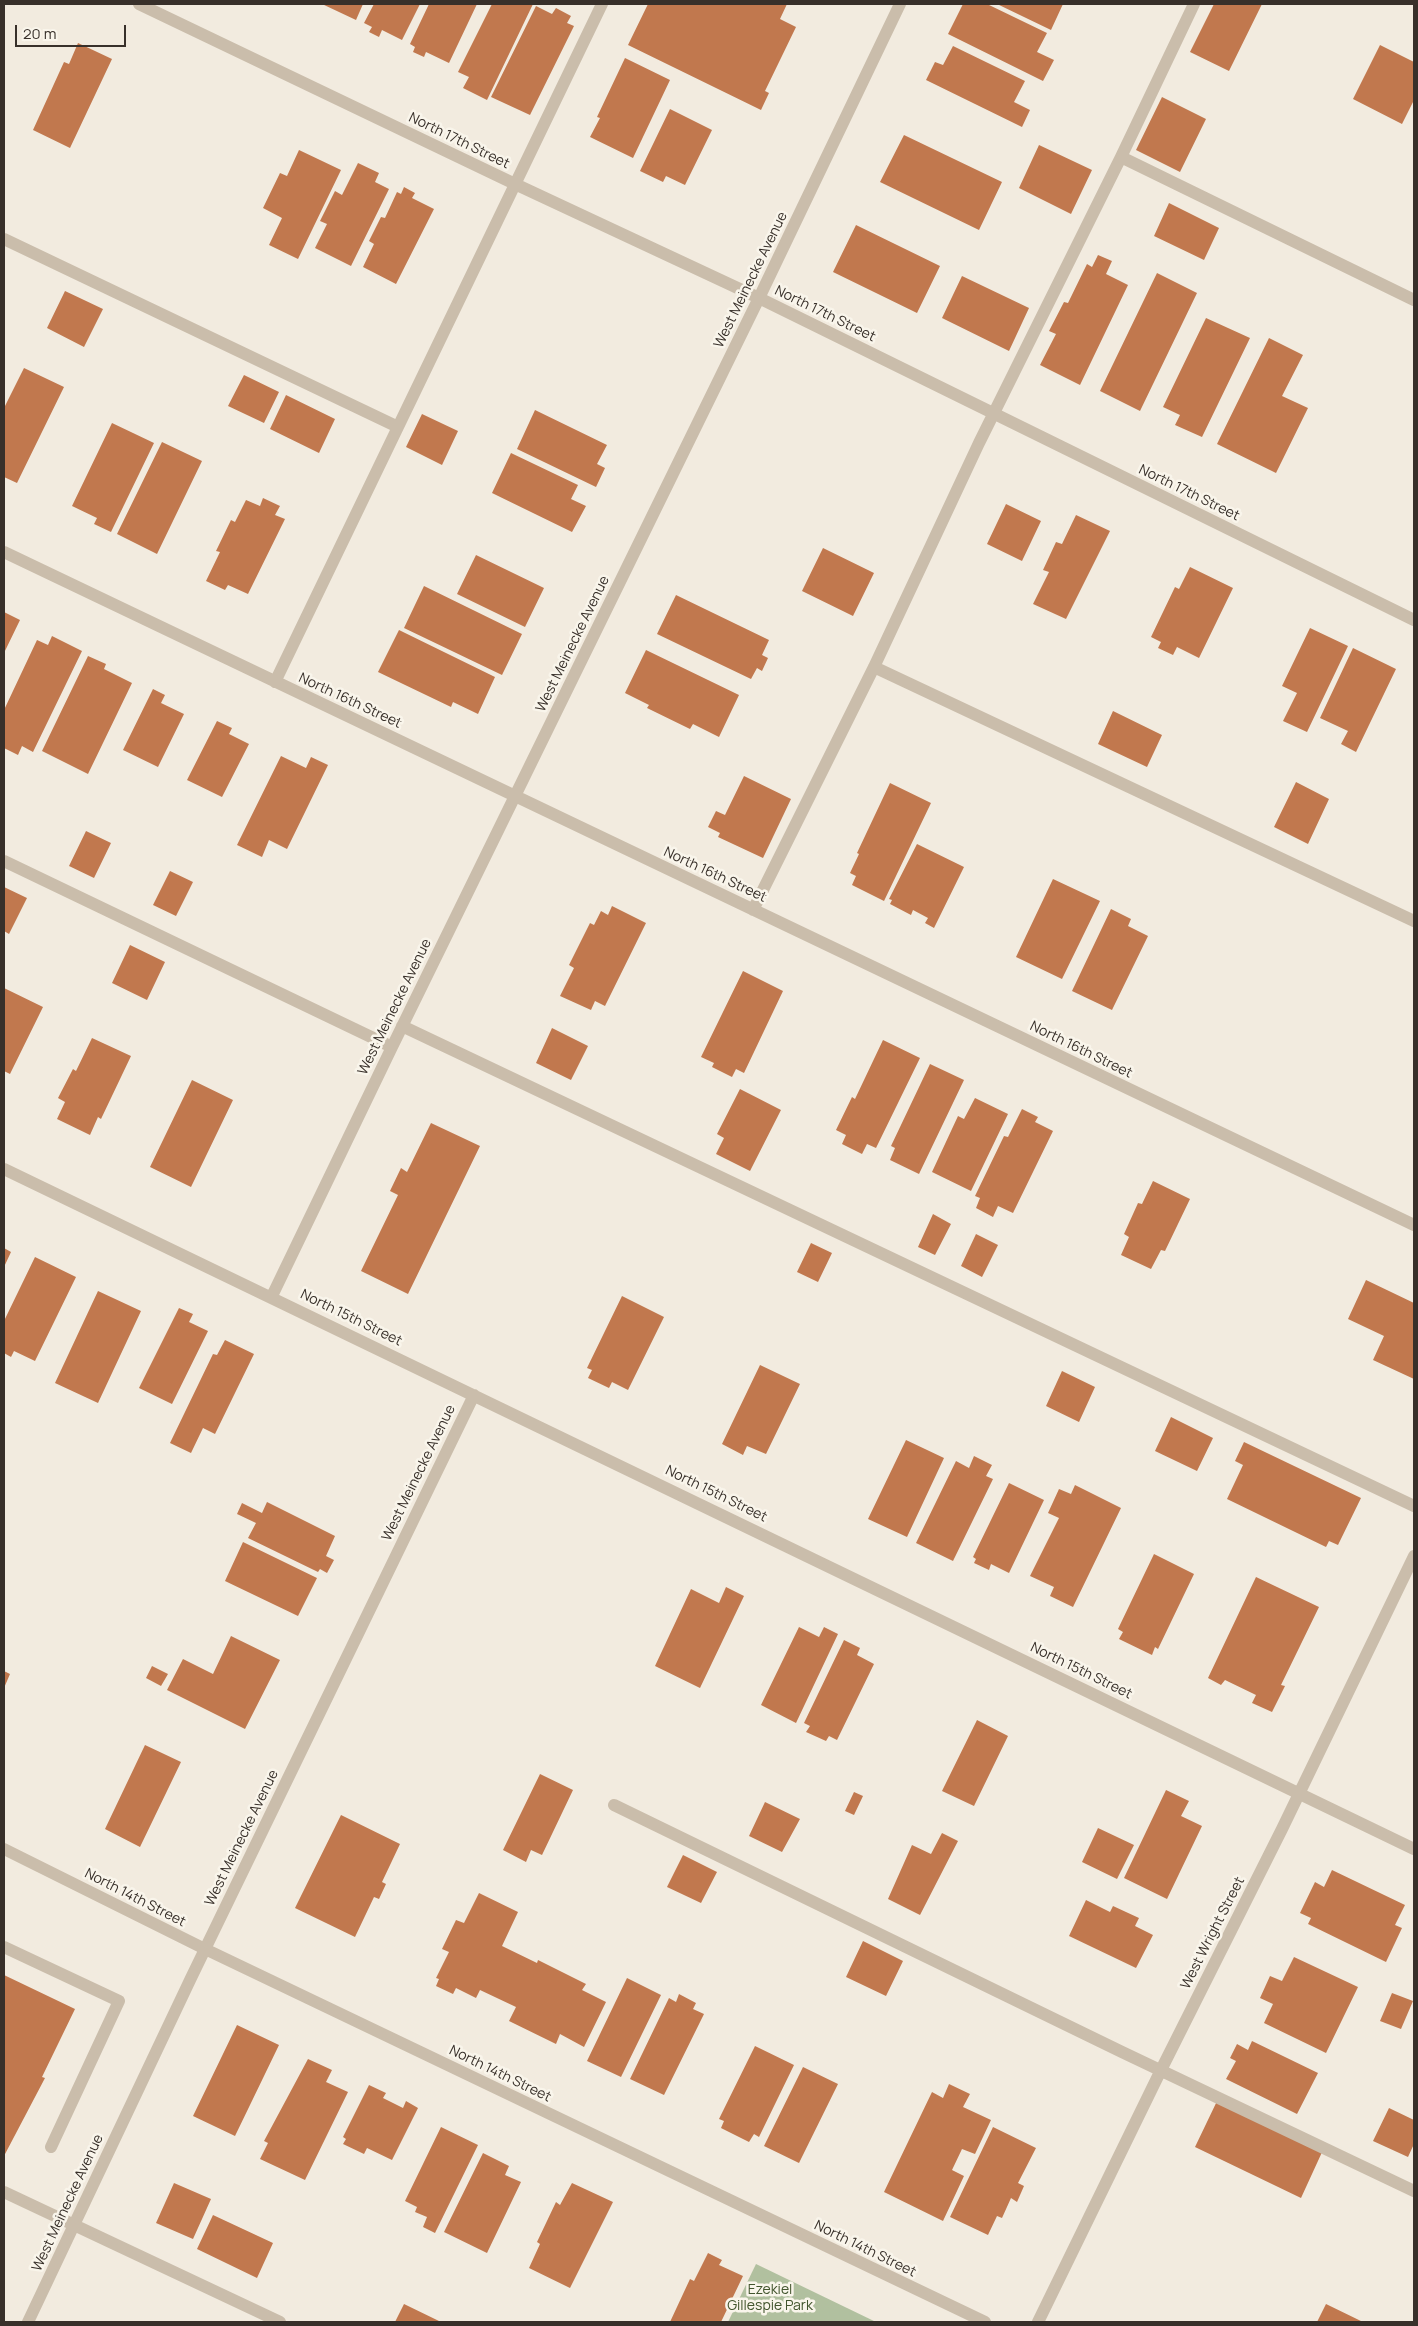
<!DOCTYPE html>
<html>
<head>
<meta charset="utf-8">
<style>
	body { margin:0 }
	#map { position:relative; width:1418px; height:2326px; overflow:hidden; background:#f2ebdf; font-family:Manrope,sans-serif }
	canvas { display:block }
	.frame { position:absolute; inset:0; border:5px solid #38302a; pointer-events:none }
	.scale { position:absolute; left:15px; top:25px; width:111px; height:22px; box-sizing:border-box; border:2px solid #38302a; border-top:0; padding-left:6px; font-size:15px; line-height:18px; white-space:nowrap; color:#38302a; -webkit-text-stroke:4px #f9f5eb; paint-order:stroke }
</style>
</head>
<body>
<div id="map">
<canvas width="1418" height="2326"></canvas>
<div class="frame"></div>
<div class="scale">20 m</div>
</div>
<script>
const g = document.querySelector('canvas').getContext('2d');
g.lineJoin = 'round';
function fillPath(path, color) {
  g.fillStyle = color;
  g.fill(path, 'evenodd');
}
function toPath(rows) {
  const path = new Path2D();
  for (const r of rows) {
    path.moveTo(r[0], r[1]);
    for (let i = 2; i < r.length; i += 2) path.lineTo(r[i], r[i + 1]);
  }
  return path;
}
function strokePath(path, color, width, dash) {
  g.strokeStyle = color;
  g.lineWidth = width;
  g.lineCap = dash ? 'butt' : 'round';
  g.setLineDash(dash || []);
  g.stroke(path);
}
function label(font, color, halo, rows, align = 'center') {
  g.font = font + ' Manrope,sans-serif';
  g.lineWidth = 5;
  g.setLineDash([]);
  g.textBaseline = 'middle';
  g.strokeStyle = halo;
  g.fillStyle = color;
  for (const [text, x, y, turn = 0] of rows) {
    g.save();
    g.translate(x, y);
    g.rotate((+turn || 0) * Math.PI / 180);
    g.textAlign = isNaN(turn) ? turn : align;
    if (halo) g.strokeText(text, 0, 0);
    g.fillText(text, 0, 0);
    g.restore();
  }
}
fillPath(toPath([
	[756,2264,876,2322,728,2322]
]), '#b1c09f');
fillPath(toPath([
	[322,4,363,4,356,20],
	[374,4,420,4,402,40,382,30,379,37,369,32,372,27,364,23],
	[429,4,477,4,449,63,426,52,424,57,413,52,415,47,410,44],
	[492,4,533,4,487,100,463,88,469,77,458,72],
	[648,4,787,4,780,19,796,27,765,91,769,93,761,110,628,45],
	[963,4,987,4,1047,33,1037,52,1054,60,1043,81,948,34],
	[997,4,1063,4,1051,30],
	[1214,4,1262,4,1229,71,1190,52],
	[536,6,552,14,556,8,571,16,567,23,574,26,530,115,491,97],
	[78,43,112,59,70,148,33,130,64,62,69,64],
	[1380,45,1414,62,1414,100,1402,124,1353,99],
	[953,46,1025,81,1014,102,1030,110,1022,127,926,80,935,62,943,65],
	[625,58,670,80,633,158,590,137,600,118,597,117],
	[1162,97,1206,119,1180,172,1136,150],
	[670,109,712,130,685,185,666,176,663,182,640,171],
	[904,135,1002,182,979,230,880,182],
	[1039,145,1092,170,1071,214,1019,188],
	[299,150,341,170,298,259,269,245,282,218,263,208,280,173,287,176],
	[358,163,379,173,375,182,389,189,351,266,315,248,327,224,320,221,335,191,342,195],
	[404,187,415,193,412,198,434,209,396,284,363,267,374,244,369,241,381,217,385,218,397,192,401,194],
	[1169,203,1219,228,1204,260,1154,236],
	[856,225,940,266,917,313,833,272],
	[1098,255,1112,261,1106,274,1128,285,1080,385,1040,365,1056,334,1049,331,1064,302,1068,303,1087,264,1092,267],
	[1157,273,1197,293,1140,411,1100,391],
	[962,276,1029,308,1009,351,942,318],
	[65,291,103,309,84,347,47,328],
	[1206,318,1250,338,1202,437,1175,425,1180,415,1163,407],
	[1269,338,1303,355,1282,396,1308,408,1276,473,1217,444],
	[24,368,64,387,17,483,4,477,4,408],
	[244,375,279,392,264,423,228,406],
	[286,395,335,419,319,453,270,429],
	[535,410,607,445,597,464,605,468,596,487,517,449],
	[422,414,458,431,442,465,406,447],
	[112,423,154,443,111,532,94,524,97,518,72,506],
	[162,442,202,461,157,554,117,534],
	[511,453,578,485,571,499,586,506,572,532,492,493],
	[263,498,280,506,275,515,285,519,248,594,228,585,225,590,206,581,220,552,216,551,231,520,235,522,246,500,260,506],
	[1006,504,1041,521,1022,561,987,544],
	[1076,515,1110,531,1066,619,1033,604,1049,572,1043,570,1056,542,1062,544],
	[823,548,874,573,853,616,802,591],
	[476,555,544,588,525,627,457,594],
	[1190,567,1233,588,1199,658,1177,647,1173,655,1158,648,1161,642,1151,637,1175,587,1179,589],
	[424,586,522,634,502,675,404,628],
	[676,595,769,640,762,655,768,658,762,671,757,668,751,679,657,634],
	[4,612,20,620,4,653],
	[1310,628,1348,646,1307,732,1283,721,1297,693,1282,686],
	[399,630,495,677,478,714,453,702,451,707,378,672],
	[52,636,82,651,33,752,22,746,18,755,4,748,4,710,37,640,48,645],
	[1353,648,1396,669,1356,752,1341,744,1348,731,1320,718],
	[646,650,739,695,719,737,693,724,690,729,647,708,649,705,625,693],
	[88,656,106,664,104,669,132,683,88,774,42,751],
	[153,689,165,695,161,703,184,714,158,767,123,750],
	[1113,711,1162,735,1147,767,1098,744],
	[217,721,232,728,229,734,249,744,222,797,187,780],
	[281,756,306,768,311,757,328,765,287,849,269,840,262,857,237,845],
	[744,776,791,799,763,858,718,837,720,833,708,827,716,811,725,815],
	[1296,782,1329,799,1308,844,1274,827],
	[890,783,931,803,884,901,852,885,856,876,850,873,859,854,857,853],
	[86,831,111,843,94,878,69,866],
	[917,844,964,867,934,928,925,923,928,918,913,910,911,915,890,904,892,900,889,899],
	[170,871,193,882,176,916,153,905],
	[1053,879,1100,901,1062,979,1016,957],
	[4,887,27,898,9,934,4,931],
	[612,906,646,923,605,1006,595,1001,591,1010,560,996,574,968,569,965,590,923,594,925,601,911,608,915],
	[1111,909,1131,919,1128,926,1148,936,1112,1010,1072,991],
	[130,945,165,962,147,1000,112,983],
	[743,971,783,991,744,1073,736,1069,732,1077,712,1067,714,1063,701,1057],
	[4,988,43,1007,10,1074,4,1071],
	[552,1028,588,1046,571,1080,536,1063],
	[92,1038,131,1056,101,1119,98,1117,90,1135,57,1119,65,1102,58,1098,73,1069,76,1071],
	[883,1040,920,1058,876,1148,867,1144,862,1154,842,1144,846,1135,836,1130,852,1097,855,1099],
	[930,1064,964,1080,919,1174,890,1160,895,1148,891,1146],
	[192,1080,233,1100,191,1187,150,1167],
	[740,1089,781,1110,750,1171,716,1154,724,1138,717,1134],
	[975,1098,1008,1114,971,1191,932,1172,958,1116,964,1119],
	[1022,1109,1038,1117,1035,1122,1053,1131,1013,1213,998,1206,993,1217,976,1208,980,1198,975,1196,1004,1136,1008,1137],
	[431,1123,480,1146,408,1294,361,1271,398,1195,390,1191,401,1168,407,1172],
	[1153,1181,1190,1199,1165,1251,1161,1250,1151,1269,1121,1255,1129,1237,1124,1234,1138,1203,1142,1204],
	[933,1214,951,1224,935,1255,918,1247],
	[976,1234,998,1245,982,1277,961,1266],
	[811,1243,832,1253,818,1282,797,1272],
	[4,1248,11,1252,4,1267],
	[35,1257,76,1277,35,1361,14,1351,11,1357,4,1353,4,1321],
	[1366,1280,1414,1303,1414,1379,1373,1360,1384,1336,1348,1319],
	[98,1291,141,1311,98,1403,55,1383],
	[622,1296,664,1317,628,1390,612,1382,609,1388,588,1378,592,1370,587,1368],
	[179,1308,193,1314,189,1322,208,1331,172,1404,139,1388],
	[225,1340,254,1354,215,1434,203,1428,191,1453,170,1443,213,1354,217,1355],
	[760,1365,800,1384,766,1454,747,1446,743,1455,722,1444],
	[1062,1371,1095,1387,1079,1422,1046,1406],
	[1171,1417,1213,1438,1197,1471,1155,1451],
	[906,1440,944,1458,907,1537,868,1519],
	[1244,1442,1361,1498,1338,1545,1329,1541,1326,1547,1227,1499,1243,1465,1235,1461],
	[974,1456,992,1465,986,1476,993,1479,953,1561,916,1543,956,1461,969,1468],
	[1009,1483,1044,1500,1009,1573,991,1564,989,1570,974,1563,976,1559,973,1557],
	[1075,1485,1121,1508,1073,1607,1050,1596,1054,1587,1030,1576,1059,1518,1048,1513,1059,1489,1071,1494],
	[267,1502,335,1536,326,1556,334,1560,327,1573,320,1569,318,1572,248,1538,256,1523,237,1514,242,1503,262,1513],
	[243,1542,317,1578,298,1616,225,1581],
	[1154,1554,1194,1574,1158,1649,1155,1647,1152,1655,1119,1639,1123,1632,1118,1629],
	[1256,1577,1319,1607,1281,1685,1285,1686,1272,1712,1252,1703,1256,1695,1225,1680,1221,1685,1208,1678],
	[726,1587,744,1596,700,1688,655,1666,691,1589,719,1603],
	[799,1627,819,1637,824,1627,838,1634,796,1723,761,1705],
	[231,1636,280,1660,245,1729,167,1690,183,1659,213,1674],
	[844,1640,860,1648,857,1655,874,1664,837,1740,829,1736,826,1741,806,1732,810,1726,804,1723],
	[152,1666,168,1674,161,1686,146,1678],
	[4,1671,10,1674,4,1688],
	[977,1720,1008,1736,974,1806,942,1791],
	[145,1745,181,1762,140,1847,105,1829],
	[540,1774,573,1790,542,1855,531,1850,526,1862,503,1850],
	[1166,1790,1189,1801,1181,1816,1202,1826,1167,1899,1124,1878],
	[854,1792,863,1796,854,1815,845,1811],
	[765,1802,800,1819,782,1852,749,1836],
	[341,1815,400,1844,382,1882,386,1884,379,1899,374,1897,355,1937,295,1908],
	[1098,1828,1134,1845,1117,1879,1082,1862],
	[942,1833,958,1841,920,1915,888,1899,912,1845,931,1854],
	[683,1855,717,1872,701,1903,667,1887],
	[1332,1870,1405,1905,1395,1925,1402,1928,1386,1962,1308,1924,1311,1918,1300,1913,1315,1882,1324,1887],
	[479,1893,518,1912,502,1946,537,1963,538,1960,586,1984,582,1990,606,2002,584,2047,560,2034,556,2044,509,2021,516,2007,480,1990,476,1998,456,1988,453,1994,436,1986,439,1979,436,1978,449,1952,442,1949,456,1920,464,1923],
	[1086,1900,1110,1912,1113,1906,1139,1918,1135,1926,1153,1935,1136,1968,1069,1936],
	[863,1941,903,1961,886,1996,846,1977],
	[1294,1957,1358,1987,1326,2053,1264,2023,1273,2004,1260,1998,1270,1976,1282,1981],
	[4,1975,75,2009,42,2077,45,2078,4,2156],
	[627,1978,661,1995,621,2077,587,2061],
	[1392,1993,1413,2001,1401,2029,1380,2021],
	[679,1994,696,2003,693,2009,704,2014,664,2095,630,2079,669,1998,676,2002],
	[237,2025,279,2045,235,2136,193,2116],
	[1252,2041,1318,2073,1297,2114,1226,2079,1236,2061,1230,2058,1237,2044,1248,2050],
	[755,2046,794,2065,759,2137,754,2134,749,2142,721,2128,724,2121,719,2119],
	[308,2059,332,2070,326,2082,348,2092,305,2180,260,2159,268,2143,264,2141],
	[803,2067,838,2084,799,2163,764,2146],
	[949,2084,970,2094,963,2107,991,2120,975,2154,962,2149,952,2170,964,2176,943,2221,884,2192,932,2092,943,2098],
	[369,2085,386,2093,383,2098,403,2108,406,2101,418,2108,392,2160,367,2148,364,2154,343,2144,346,2139,343,2137],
	[1218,2099,1323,2150,1301,2198,1195,2147],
	[1389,2108,1414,2120,1414,2144,1408,2157,1373,2141],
	[441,2127,478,2145,435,2233,423,2227,427,2217,415,2212,417,2207,405,2201],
	[993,2127,1036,2148,1018,2183,1024,2186,1017,2202,1011,2198,1002,2218,997,2216,988,2235,950,2217],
	[483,2153,509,2166,505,2175,521,2182,487,2253,444,2232],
	[174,2183,211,2199,193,2239,156,2223],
	[572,2183,613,2202,570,2288,529,2268,540,2244,537,2242,556,2202,560,2205],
	[213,2215,273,2243,257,2278,197,2249],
	[708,2253,722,2260,719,2265,743,2276,721,2322,670,2322,690,2279,694,2281],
	[404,2304,439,2321,438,2322,395,2322],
	[1326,2304,1363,2322,1317,2322]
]), '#c1784e');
strokePath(toPath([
	[139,4,515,184,759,298,1414,620],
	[1121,157,1414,300],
	[4,239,398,427],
	[4,552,1414,1225],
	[874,667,1414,921],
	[275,682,602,4],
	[4,861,392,1047],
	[753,910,874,667,979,443,1121,157,1194,4],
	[402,1026,1414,1506],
	[4,1169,1414,1849],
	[272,1296,392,1047,759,298,900,4],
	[614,1805,1122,2052,1414,2191],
	[4,1849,205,1949,985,2322],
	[4,1947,119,2001,51,2147],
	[4,2192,280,2322],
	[28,2322,191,1978,474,1395],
	[1038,2322,1161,2070,1282,1829,1414,1556]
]), '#cabdab', 12);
label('14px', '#38302a', '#f9f5eb', [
	["North 17th Street",459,141,26],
	["West Meinecke Avenue",751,280,-64],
	["North 17th Street",825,314,26],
	["North 17th Street",1189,493,26],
	["West Meinecke Avenue",573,644,-64],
	["North 16th Street",350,701,25],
	["North 16th Street",715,875,25],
	["West Meinecke Avenue",395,1007,-64],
	["North 16th Street",1081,1050,26],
	["North 15th Street",351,1318,26],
	["West Meinecke Avenue",419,1473,-64],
	["North 15th Street",716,1494,26],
	["North 15th Street",1081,1671,26],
	["West Meinecke Avenue",242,1838,-64],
	["North 14th Street",135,1898,27],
	["West Wright Street",1213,1933,-63],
	["North 14th Street",500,2074,26],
	["West Meinecke Avenue",68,2203,-65],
	["North 14th Street",865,2249,26]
]);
label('14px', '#42552e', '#f9f5eb', [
	["Ezekiel",770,2290],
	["Gillespie Park",770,2306]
]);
</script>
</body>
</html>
